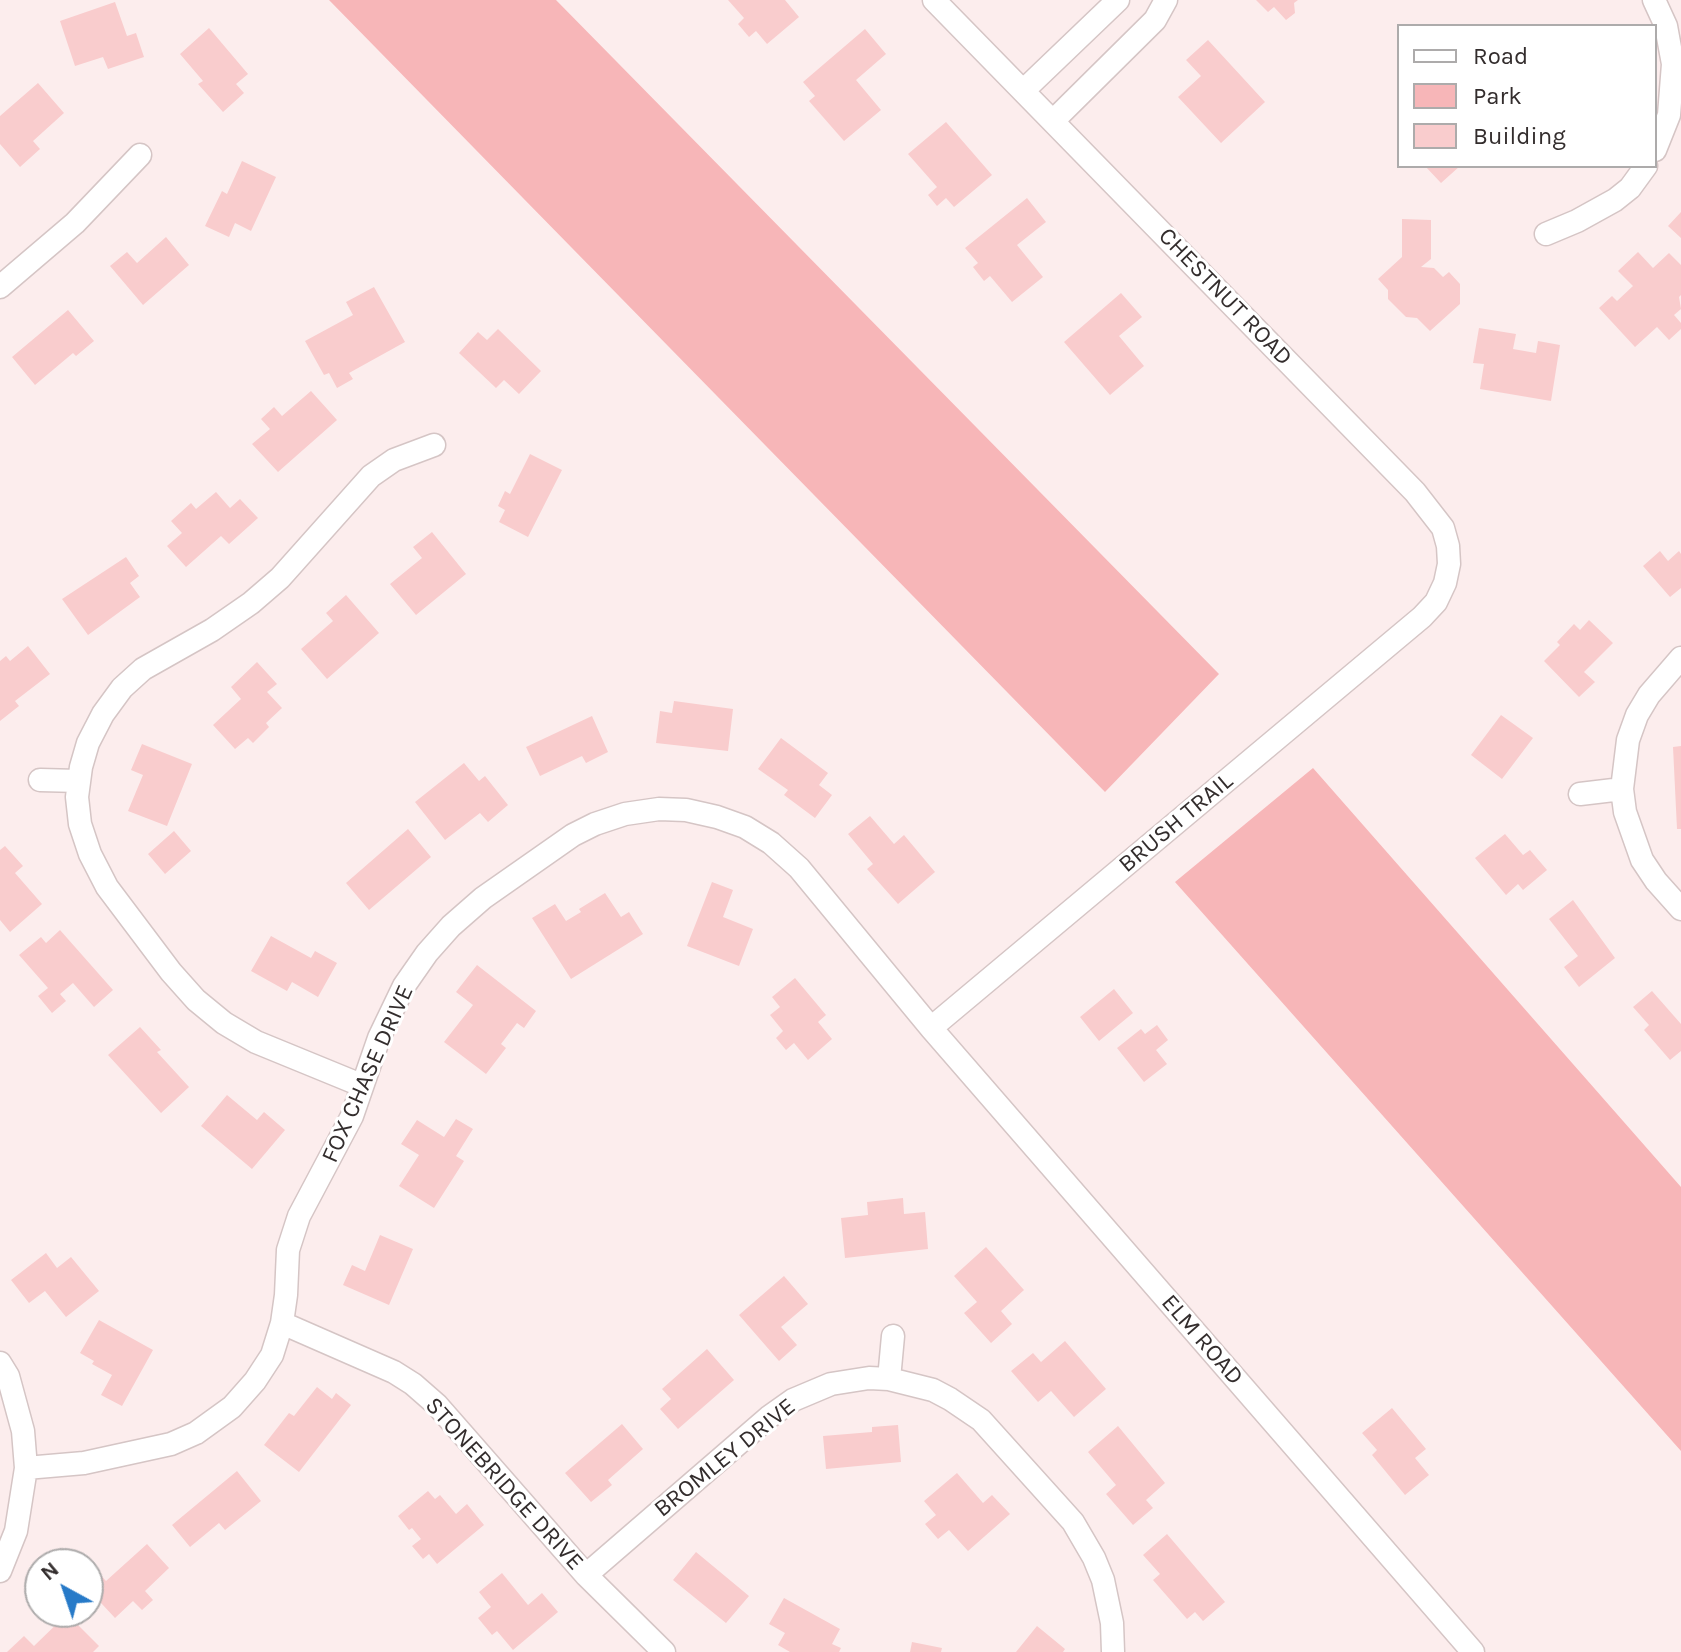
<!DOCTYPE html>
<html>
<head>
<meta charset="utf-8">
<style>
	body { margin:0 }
	#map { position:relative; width:1681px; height:1652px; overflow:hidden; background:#fceded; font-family:Karla,sans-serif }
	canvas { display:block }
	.legend { position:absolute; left:1397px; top:24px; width:260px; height:144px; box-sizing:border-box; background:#fff; border:2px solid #adabab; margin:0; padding:10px 14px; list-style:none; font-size:24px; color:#332d2d }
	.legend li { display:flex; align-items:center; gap:16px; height:40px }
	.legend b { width:40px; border:2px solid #adabab }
	.north { position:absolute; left:24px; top:1548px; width:80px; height:80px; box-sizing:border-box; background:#fff; border:2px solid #adabab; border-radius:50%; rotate:320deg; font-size:22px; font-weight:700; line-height:32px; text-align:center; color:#332d2d }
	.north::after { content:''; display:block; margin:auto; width:28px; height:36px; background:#277ac8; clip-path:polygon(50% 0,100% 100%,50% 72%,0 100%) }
</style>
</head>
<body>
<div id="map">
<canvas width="1681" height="1652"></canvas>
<ul class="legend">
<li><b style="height:10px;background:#fff"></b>Road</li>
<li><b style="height:22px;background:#f7b6b8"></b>Park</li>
<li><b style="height:22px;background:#f9cccd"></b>Building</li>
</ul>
<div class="north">N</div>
</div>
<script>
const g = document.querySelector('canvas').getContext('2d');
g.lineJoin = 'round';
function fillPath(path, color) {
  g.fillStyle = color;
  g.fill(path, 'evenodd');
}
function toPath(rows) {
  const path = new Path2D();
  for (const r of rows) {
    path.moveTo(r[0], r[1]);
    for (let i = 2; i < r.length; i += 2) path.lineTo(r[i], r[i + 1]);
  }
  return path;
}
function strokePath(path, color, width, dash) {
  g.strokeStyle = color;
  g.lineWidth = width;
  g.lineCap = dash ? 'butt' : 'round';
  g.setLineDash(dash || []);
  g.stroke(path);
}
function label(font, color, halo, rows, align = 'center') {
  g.font = font + ' Karla,sans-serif';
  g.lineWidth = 6;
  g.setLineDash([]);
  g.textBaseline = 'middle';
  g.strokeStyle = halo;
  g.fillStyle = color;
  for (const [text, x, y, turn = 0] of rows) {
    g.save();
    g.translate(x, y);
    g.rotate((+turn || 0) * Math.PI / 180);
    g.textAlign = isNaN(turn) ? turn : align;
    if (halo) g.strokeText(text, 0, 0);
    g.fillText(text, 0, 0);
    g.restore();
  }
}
fillPath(toPath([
	[329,0,556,0,1219,674,1105,792],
	[1313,768,1681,1187,1681,1451,1175,882]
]), '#f7b6b8');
fillPath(toPath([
	[728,0,785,0,799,17,767,44,756,31,749,37,738,24,744,18],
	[1256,0,1298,0,1294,3,1295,13,1286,20,1274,7,1268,12],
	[115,2,127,36,136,33,144,57,108,69,103,57,75,66,60,21],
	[209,28,248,74,236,84,244,93,223,112,198,84,203,81,180,54],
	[865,29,886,54,856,80,881,110,844,141,809,101,815,96,803,82],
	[1208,40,1265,102,1221,143,1178,97,1201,76,1186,60],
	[38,83,64,113,33,141,40,149,20,167,0,144,0,116],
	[946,122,992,175,954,207,946,198,937,206,928,195,937,187,908,154],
	[242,161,276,177,251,231,235,223,229,237,205,226,222,191,227,194],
	[1425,166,1460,166,1441,183],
	[1027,198,1046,222,1017,245,1043,277,1012,302,990,276,984,281,973,267,978,263,965,248],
	[1681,212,1681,238,1668,226],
	[1402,219,1431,220,1431,259,1421,267,1434,268,1443,277,1449,272,1460,284,1460,304,1430,331,1417,318,1406,317,1388,299,1388,290,1378,279,1402,257],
	[166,237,189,265,143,305,110,266,127,252,137,263],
	[1638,252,1653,268,1669,253,1681,265,1681,295,1679,297,1681,309,1674,315,1681,323,1681,329,1669,340,1657,327,1635,347,1599,308,1612,296,1617,301,1633,286,1618,271],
	[374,287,405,342,349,373,353,379,337,388,329,373,324,375,305,341,353,315,346,302],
	[1121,293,1142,317,1119,336,1144,366,1110,395,1064,342],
	[68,310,94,341,76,356,73,353,35,385,12,357],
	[1479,328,1516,334,1513,349,1536,353,1538,341,1560,345,1551,401,1480,389,1484,364,1473,363],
	[498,329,541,371,519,394,504,380,496,388,459,353,478,332,487,340],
	[311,391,337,420,278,472,252,444,270,429,261,419,274,407,282,416],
	[530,454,562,470,528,537,499,522,505,510,498,506,505,491,510,494],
	[216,492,230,508,240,499,258,518,229,544,221,536,186,567,167,546,182,533,171,521,191,503,196,509],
	[432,532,466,574,416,615,390,584,422,558,413,547],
	[1660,551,1668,561,1679,551,1681,554,1681,588,1670,597,1643,566],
	[126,557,139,576,130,583,140,597,88,635,62,599],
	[346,595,379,633,327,679,301,649,333,621,326,613],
	[1589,620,1613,643,1584,672,1595,682,1579,697,1544,661,1560,645,1557,642,1574,624,1580,630],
	[28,646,50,674,15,701,19,706,0,721,0,661,6,656,10,661],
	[257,662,277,684,267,692,282,708,266,723,269,727,253,743,248,738,235,749,213,725,241,699,231,687],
	[674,701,733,709,728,751,656,743,660,711,672,713],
	[1501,715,1533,738,1502,779,1471,755],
	[592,716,608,752,586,763,582,756,540,776,526,747],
	[781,738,828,773,819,785,832,795,815,818,784,795,788,790,758,769],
	[142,744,192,764,167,826,128,811,143,775,131,770],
	[1681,746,1681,829,1677,829,1673,747],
	[464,763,479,781,485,776,508,805,488,822,480,813,445,840,415,802],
	[870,816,894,844,904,835,935,872,898,904,867,869,873,864,848,834],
	[408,829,431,857,369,910,346,883],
	[174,831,191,851,165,874,148,854],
	[1505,834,1523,855,1530,850,1547,870,1523,890,1518,884,1506,895,1475,858],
	[5,846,23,866,15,873,42,904,10,932,0,920,0,850],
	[712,882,733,890,723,917,753,929,739,966,687,946],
	[605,893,621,917,629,912,643,934,571,979,532,918,555,904,566,921,581,912,579,909],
	[1573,900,1615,958,1579,987,1564,967,1578,956,1549,919],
	[60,930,113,990,94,1007,73,983,60,994,66,1001,52,1013,38,996,48,988,19,955,41,937,46,943],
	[271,936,311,958,315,951,337,963,318,997,292,982,287,991,251,971],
	[477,965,536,1011,524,1028,517,1023,501,1044,506,1048,486,1074,444,1042,473,1005,456,992],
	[795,978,826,1015,818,1022,832,1039,808,1060,794,1043,786,1050,776,1038,783,1031,770,1015,780,1007,772,997],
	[1114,989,1133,1013,1099,1041,1080,1017],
	[1652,991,1681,1024,1681,1051,1670,1060,1644,1030,1649,1025,1633,1007],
	[1157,1025,1168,1040,1156,1050,1167,1064,1144,1082,1117,1048,1141,1029,1145,1034],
	[140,1027,161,1050,157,1052,189,1087,161,1113,108,1055],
	[227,1095,257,1120,264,1112,285,1130,252,1169,201,1126],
	[456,1119,473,1129,456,1156,464,1161,434,1208,399,1186,419,1155,401,1144,417,1120,444,1137],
	[903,1198,904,1214,925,1212,928,1249,845,1258,841,1218,868,1215,867,1202],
	[380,1235,413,1249,389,1305,343,1285,352,1265,365,1271],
	[986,1247,1024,1290,1001,1311,1012,1324,991,1343,964,1313,977,1302,954,1276],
	[46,1253,57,1268,71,1257,99,1291,66,1317,45,1291,29,1303,11,1280],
	[784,1276,808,1304,781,1327,797,1345,779,1361,739,1315],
	[99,1320,153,1350,122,1406,101,1395,112,1375,92,1364,94,1361,80,1353],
	[1065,1341,1106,1389,1074,1417,1051,1391,1038,1402,1011,1371,1033,1353,1041,1362],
	[707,1349,734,1380,678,1429,660,1409,671,1399,662,1389],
	[317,1387,332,1399,336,1393,351,1405,299,1472,264,1445,289,1413,294,1416],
	[1392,1408,1426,1449,1415,1458,1429,1475,1405,1495,1372,1455,1377,1450,1362,1433],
	[622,1424,643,1449,608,1480,612,1485,591,1502,565,1473],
	[898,1425,901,1462,826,1469,823,1436,872,1432,872,1427],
	[1118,1426,1165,1483,1146,1500,1153,1508,1133,1525,1106,1494,1116,1485,1088,1452],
	[237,1471,261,1501,225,1530,219,1523,190,1547,172,1525],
	[957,1473,983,1503,992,1495,1010,1514,968,1551,949,1530,938,1539,925,1524,936,1515,924,1501],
	[428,1491,435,1499,440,1495,456,1514,467,1504,484,1525,437,1564,429,1554,423,1559,412,1546,421,1539,412,1528,409,1530,398,1516],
	[1167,1534,1225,1602,1203,1621,1195,1612,1187,1619,1153,1580,1160,1574,1143,1555],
	[147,1544,169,1568,145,1591,153,1600,142,1610,133,1601,115,1618,88,1589,88,1564,74,1564,83,1556,106,1581],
	[696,1552,749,1596,726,1623,673,1580],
	[502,1573,528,1605,542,1593,558,1612,513,1650,497,1631,492,1635,478,1618,491,1607,479,1592],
	[784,1598,840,1629,832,1644,841,1648,839,1652,790,1652,778,1645,785,1633,769,1624],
	[67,1614,99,1646,93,1652,7,1652,24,1636,34,1646],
	[1037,1626,1065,1649,1063,1652,1016,1652],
	[912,1642,942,1648,941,1652,910,1652]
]), '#f9cccd');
const street = toPath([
	[1654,0,1666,26,1673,64,1669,115,1655,150],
	[1023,91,1118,0],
	[1053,121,1155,20,1166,0],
	[1546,234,1577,221,1615,200,1630,188,1646,166],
	[0,287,75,223,140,155],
	[1681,658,1649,695,1637,715,1628,740,1622,789,1625,812,1642,860,1656,881,1681,909],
	[40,780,79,781],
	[1580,794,1622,789],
	[931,1028,1422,617,1436,602,1445,583,1449,564,1448,546,1443,528,1415,492,934,0],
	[361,1085,256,1042,224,1023,196,1000,171,972,107,887,90,854,80,824,77,797,81,767,88,743,103,714,122,688,143,669,212,630,251,603,280,578,371,476,394,460,434,445],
	[282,1323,394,1372,413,1384,437,1405,586,1575,664,1652],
	[0,1363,8,1376,23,1431,26,1468,16,1531,0,1571],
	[889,1379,893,1336],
	[26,1468,84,1463,171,1444,196,1433,232,1407,255,1381,272,1355,282,1323,286,1295,288,1250,299,1216,352,1116,379,1038,404,986,427,953,451,926,483,898,573,835,595,824,625,814,659,809,686,810,717,817,745,827,771,843,799,868,931,1028,1473,1652],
	[586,1575,769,1417,793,1400,831,1384,869,1378,889,1379,933,1390,950,1399,981,1420,1073,1522,1094,1558,1103,1580,1112,1623,1113,1652]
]);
strokePath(street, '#d5c5c5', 25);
strokePath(street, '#fff', 22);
label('24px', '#332d2d', '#fff', [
	["CHESTNUT ROAD",1225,297,46],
	["BRUSH TRAIL",1176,823,-40],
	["FOX CHASE DRIVE",368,1074,-66],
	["ELM ROAD",1202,1340,49],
	["BROMLEY DRIVE",725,1458,-39],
	["STONEBRIDGE DRIVE",504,1484,48]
]);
</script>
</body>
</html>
